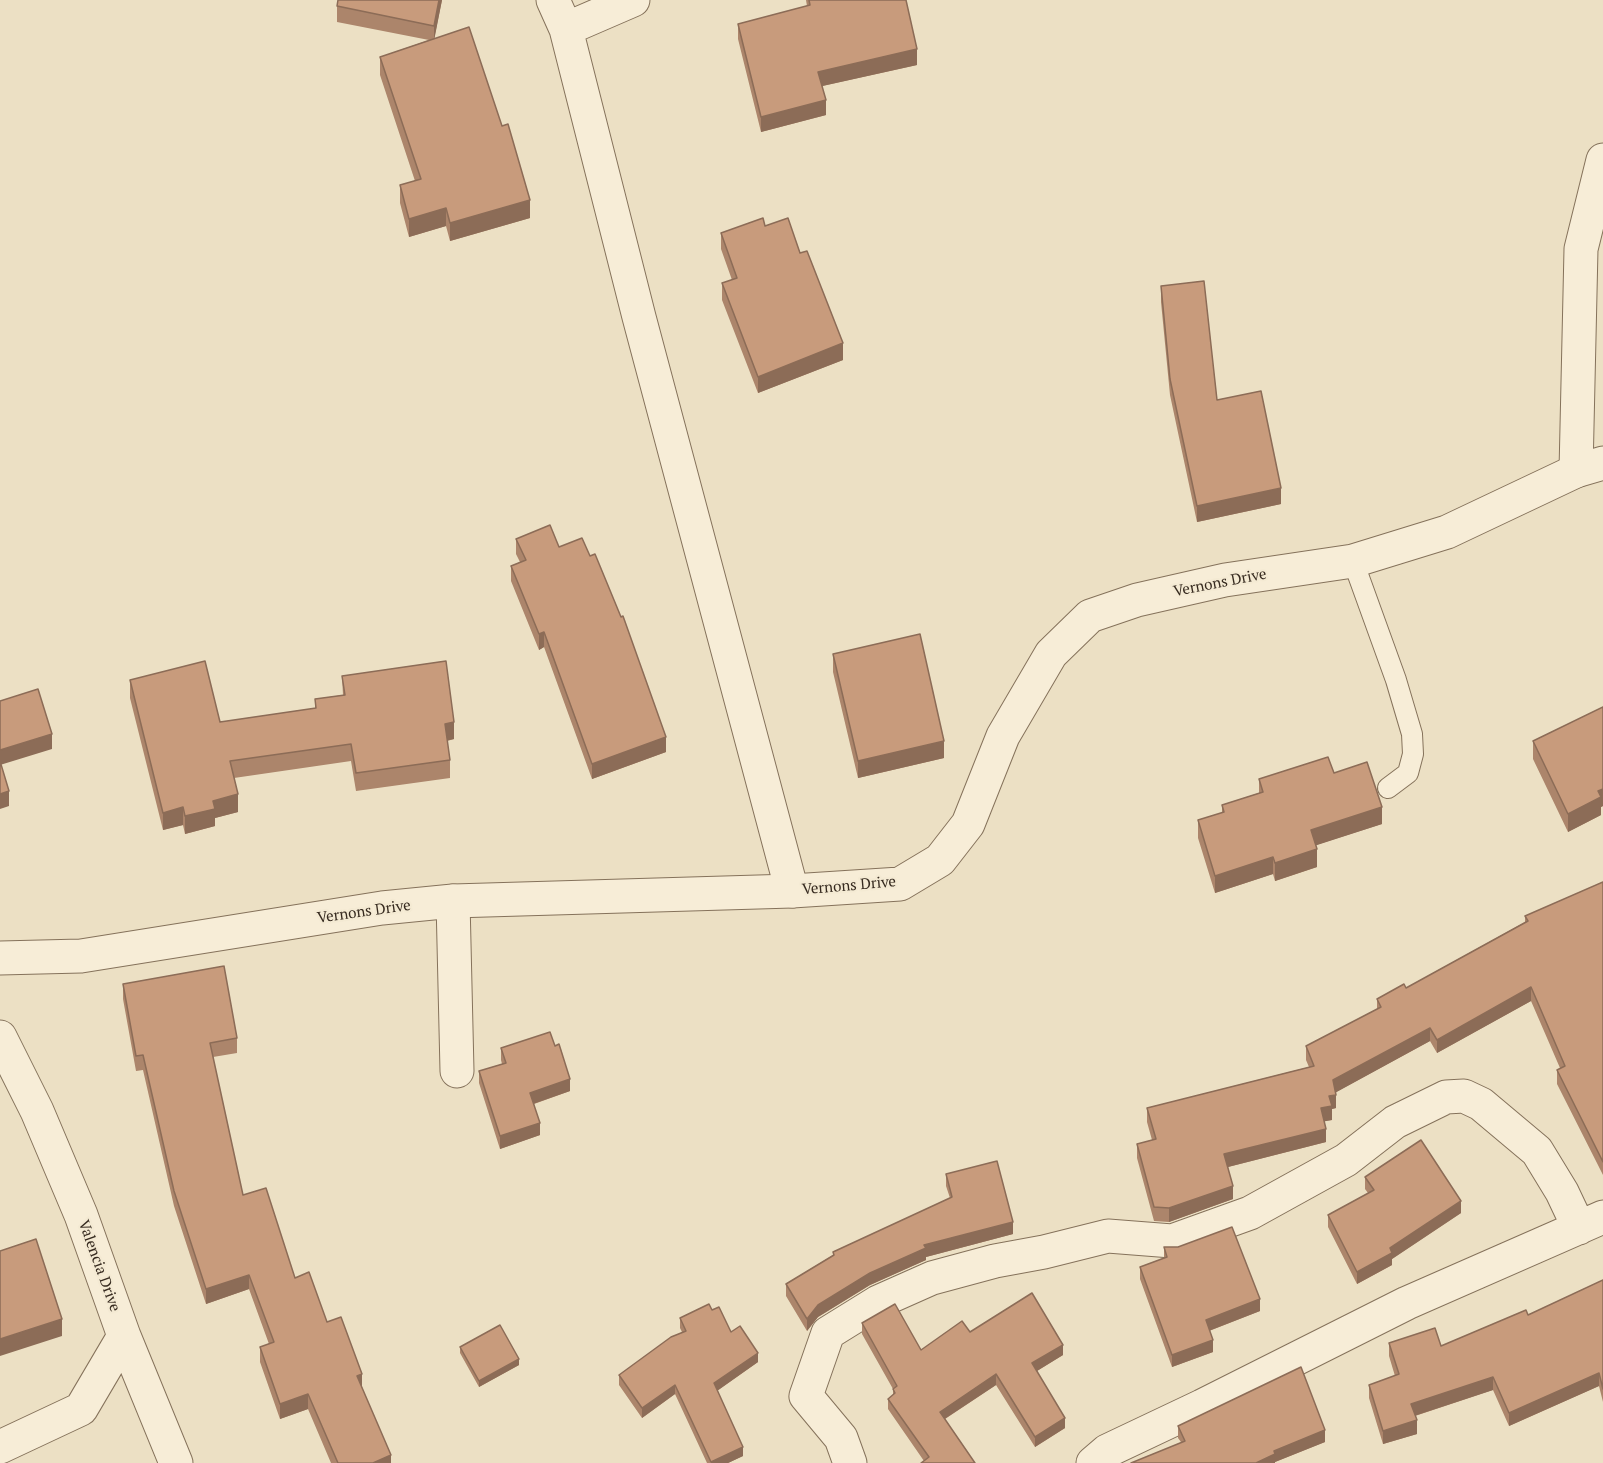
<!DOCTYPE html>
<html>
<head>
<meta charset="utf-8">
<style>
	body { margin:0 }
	canvas { display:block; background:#ece0c4 }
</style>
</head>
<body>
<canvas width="1603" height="1463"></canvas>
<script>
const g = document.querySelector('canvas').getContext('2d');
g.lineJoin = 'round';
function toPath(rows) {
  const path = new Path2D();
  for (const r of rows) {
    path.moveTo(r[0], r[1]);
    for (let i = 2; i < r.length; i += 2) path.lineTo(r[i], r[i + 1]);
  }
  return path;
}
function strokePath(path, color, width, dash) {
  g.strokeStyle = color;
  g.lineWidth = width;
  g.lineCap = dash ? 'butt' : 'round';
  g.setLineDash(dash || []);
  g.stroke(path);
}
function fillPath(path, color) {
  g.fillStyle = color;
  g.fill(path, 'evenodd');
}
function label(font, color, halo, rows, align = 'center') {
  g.font = font + ' "PT Serif",serif';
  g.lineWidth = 4.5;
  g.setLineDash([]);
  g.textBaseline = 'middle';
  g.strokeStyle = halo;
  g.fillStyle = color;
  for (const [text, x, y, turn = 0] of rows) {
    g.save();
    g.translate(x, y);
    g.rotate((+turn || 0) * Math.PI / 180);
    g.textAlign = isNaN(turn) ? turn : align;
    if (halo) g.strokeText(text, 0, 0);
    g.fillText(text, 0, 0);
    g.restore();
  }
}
const service = toPath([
	[1353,561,1396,680,1412,734,1413,754,1408,773,1388,788]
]);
const minor = toPath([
	[553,0,566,29,639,317,792,891],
	[566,29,633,0],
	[1576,471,1581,249,1603,160],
	[453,901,457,1071],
	[0,1037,37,1111,81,1215,124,1336,81,1409,0,1447],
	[124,1336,176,1463],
	[850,1463,841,1438,806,1396,828,1333,878,1302,932,1278,995,1261,1044,1252,1108,1236,1172,1241,1250,1213,1346,1160,1395,1122,1446,1097,1464,1096,1481,1104,1537,1151,1562,1192,1579,1228],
	[1093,1463,1107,1451,1202,1406,1407,1303,1603,1217]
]);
const tertiary = toPath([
	[0,958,81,956,382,908,453,901,792,891,900,884,940,860,968,824,1003,736,1051,654,1090,616,1137,600,1225,580,1353,561,1447,532,1576,471,1603,463]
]);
strokePath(service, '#85725b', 22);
strokePath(minor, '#85725b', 35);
strokePath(tertiary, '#85725b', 35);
strokePath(service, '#f7edd7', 20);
strokePath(minor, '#f7edd7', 33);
strokePath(tertiary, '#f7edd7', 33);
fillPath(toPath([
	[442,0,434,39,530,218,450,241,446,226,409,237,400,203,400,185,415,181,380,75,380,57,429,40,337,22,337,6],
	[806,0,906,0,917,65,822,86,826,115,761,132,738,39,738,24,807,6],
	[765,226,800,253,843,360,758,393,722,300,722,283,732,280,721,249,721,233],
	[1161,286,1217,400,1281,504,1197,522,1170,395,1161,302],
	[516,539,559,547,666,752,592,779,544,647,539,650,511,581,511,566,520,562,516,554],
	[833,654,944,758,858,778,833,672],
	[342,676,454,739,447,741,450,760,450,778,356,791,351,761,234,778,238,812,215,818,215,826,185,834,183,825,163,830,130,698,130,680,220,722,315,709,315,699,343,695],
	[1603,707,1603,806,1601,807,1601,815,1568,832,1533,759,1533,741],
	[1334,773,1382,824,1316,845,1317,867,1275,881,1273,874,1215,893,1198,838,1198,820,1222,813,1222,805,1259,793,1259,779],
	[1603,882,1603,1175,1557,1084,1557,1070,1560,1068,1531,1001,1437,1053,1430,1041,1336,1092,1336,1108,1332,1109,1332,1120,1324,1121,1326,1142,1228,1167,1233,1199,1169,1222,1154,1221,1137,1158,1137,1144,1152,1140,1147,1122,1147,1108,1309,1067,1306,1060,1306,1046,1377,1009,1377,999,1406,988,1525,922,1525,916],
	[123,984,237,1038,237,1053,213,1057,243,1195,295,1278,327,1322,362,1387,391,1463,331,1463,308,1409,280,1419,260,1362,260,1347,269,1344,249,1289,206,1304,174,1206,143,1070,136,1071,123,999],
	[501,1048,570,1091,534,1104,540,1135,500,1149,479,1083,479,1071,502,1064,501,1060],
	[946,1174,1013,1234,926,1257,926,1260,870,1285,818,1317,807,1331,786,1296,786,1284,833,1255,833,1252,950,1198,946,1186],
	[1365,1177,1461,1213,1392,1259,1392,1265,1357,1284,1328,1227,1328,1215,1368,1193,1365,1189],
	[1164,1247,1260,1311,1209,1331,1213,1352,1172,1367,1140,1279,1140,1267,1164,1258],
	[1603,1280,1603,1402,1599,1386,1509,1426,1493,1390,1415,1416,1417,1434,1383,1444,1369,1398,1369,1385,1395,1376,1389,1356,1389,1343,1441,1346,1528,1315],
	[712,1310,758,1362,717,1391,743,1456,728,1463,707,1463,675,1394,642,1418,619,1385,619,1375,682,1332,680,1328,680,1318],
	[862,1323,921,1350,970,1332,1063,1355,1037,1371,1065,1428,1035,1447,996,1385,945,1419,975,1463,924,1461,888,1409,888,1399,893,1395,893,1389,862,1334],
	[460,1347,519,1365,479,1387,460,1353],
	[1178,1426,1325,1442,1275,1462,1275,1463,1181,1442,1178,1438]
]), '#ac856b');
fillPath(toPath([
	[439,0,442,0,434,41,434,26],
	[917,49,917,65,818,87,818,72],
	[826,100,826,115,761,132,761,117],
	[530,200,530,218,450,241,450,223],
	[446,208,446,226,409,237,409,219],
	[843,343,843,360,758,393,758,377],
	[1281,488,1281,504,1197,522,1197,506],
	[544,632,544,647,539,650,539,634],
	[454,722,454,739,445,741,445,724],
	[52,734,52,749,0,765,0,750],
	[666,737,666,752,592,779,592,764],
	[944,741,944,758,858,778,858,761],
	[1603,789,1603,806,1601,807,1601,815,1568,832,1568,814,1598,791],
	[9,791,9,806,0,809,0,794],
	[238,794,238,812,215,818,215,826,185,834,185,816,213,801],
	[183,807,183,825,163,830,163,813],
	[1382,807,1382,824,1311,847,1311,830],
	[1317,849,1317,867,1275,881,1275,863],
	[1273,857,1273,874,1215,893,1215,876],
	[1531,987,1531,1001,1437,1053,1437,1040],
	[1430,1028,1430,1041,1333,1094,1333,1080],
	[570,1079,570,1091,530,1105,530,1093],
	[1336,1095,1336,1108,1332,1109,1332,1120,1321,1122,1321,1108,1329,1096],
	[540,1123,540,1135,500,1149,500,1136],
	[1326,1129,1326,1142,1224,1168,1224,1154],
	[1233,1186,1233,1199,1169,1222,1169,1208],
	[1461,1201,1461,1213,1392,1259,1392,1265,1357,1284,1357,1272,1390,1248],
	[1013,1222,1013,1234,926,1257,926,1260,870,1285,818,1317,807,1331,807,1319,818,1305,870,1273,924,1245],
	[249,1275,249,1289,206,1304,206,1289],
	[1260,1299,1260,1311,1206,1332,1206,1320],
	[62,1319,62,1336,0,1356,0,1339],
	[1213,1340,1213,1352,1172,1367,1172,1355],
	[1063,1345,1063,1355,1032,1374,1032,1363],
	[758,1353,758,1362,714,1393,714,1383],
	[519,1359,519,1365,479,1387,479,1381],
	[1599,1373,1599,1386,1509,1426,1509,1413],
	[362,1374,362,1389,357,1376],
	[996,1374,996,1385,940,1422,940,1412],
	[1493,1377,1493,1390,1411,1417,1411,1404],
	[675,1385,675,1394,642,1418,642,1408],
	[308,1394,308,1409,280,1419,280,1404],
	[1065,1418,1065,1428,1035,1447,1035,1437],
	[1417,1420,1417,1434,1383,1444,1383,1431],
	[1325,1430,1325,1442,1275,1462,1275,1463,1256,1463,1274,1451],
	[743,1447,743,1456,728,1463,711,1463,711,1462],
	[391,1455,391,1463,373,1463]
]), '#8c6c57');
const building = toPath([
	[338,0,439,0,434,26,337,6,338,0],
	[809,0,906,0,917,49,818,72,826,100,761,117,738,24,810,5,809,0],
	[469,27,502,126,508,124,530,200,450,223,446,208,409,219,400,185,421,179,380,57,469,27],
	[763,218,765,226,788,218,800,253,807,251,843,343,758,377,722,283,737,278,721,233,763,218],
	[1204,281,1217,400,1261,391,1281,488,1197,506,1170,379,1161,286,1204,281],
	[550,525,559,547,582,538,590,556,595,554,621,617,623,616,666,737,592,764,544,632,539,634,511,566,526,560,516,539,550,525],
	[920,634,944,741,858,761,833,654,920,634],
	[205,661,220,722,316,708,315,699,345,695,342,676,446,661,454,722,445,724,450,760,356,773,351,744,230,761,238,794,213,801,215,809,185,816,183,807,163,813,130,680,205,661],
	[38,689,52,734,0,750,0,701,38,689],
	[1603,707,1603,789,1598,791,1601,797,1568,814,1533,741,1603,707],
	[1328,757,1334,773,1367,762,1382,807,1311,830,1317,849,1275,863,1273,857,1215,876,1198,820,1224,812,1222,805,1263,792,1259,779,1328,757],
	[0,761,9,791,0,794,0,761],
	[1603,882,1603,1162,1557,1070,1565,1066,1531,987,1437,1040,1430,1028,1333,1080,1336,1095,1329,1096,1332,1106,1321,1108,1326,1129,1224,1154,1233,1186,1169,1208,1154,1207,1137,1144,1156,1139,1147,1108,1314,1066,1306,1046,1381,1007,1377,999,1404,984,1406,988,1528,921,1525,916,1603,882],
	[224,966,237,1038,210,1043,243,1195,266,1188,295,1278,309,1272,327,1322,341,1317,362,1374,357,1376,391,1455,373,1463,338,1463,308,1394,280,1404,260,1347,274,1342,249,1275,206,1289,174,1191,143,1055,136,1056,123,984,224,966],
	[550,1032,555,1046,559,1044,570,1079,530,1093,540,1123,500,1136,479,1071,506,1063,501,1048,550,1032],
	[1421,1140,1461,1201,1390,1248,1392,1253,1357,1272,1328,1215,1374,1190,1365,1177,1421,1140],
	[997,1161,1013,1222,924,1245,926,1248,870,1273,818,1305,807,1319,786,1284,834,1255,833,1252,952,1197,946,1174,997,1161],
	[1232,1227,1260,1299,1206,1320,1213,1340,1172,1355,1140,1267,1167,1257,1164,1247,1178,1247,1232,1227],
	[36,1239,62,1319,0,1339,0,1251,36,1239],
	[1603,1280,1603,1389,1599,1373,1509,1413,1493,1377,1411,1404,1417,1420,1383,1431,1369,1385,1399,1374,1389,1343,1435,1328,1441,1346,1526,1310,1528,1315,1603,1280],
	[1032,1293,1063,1345,1032,1363,1065,1418,1035,1437,996,1374,940,1412,975,1463,921,1463,929,1457,888,1399,895,1393,893,1389,897,1386,862,1323,895,1304,921,1350,962,1321,970,1332,1032,1293],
	[709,1304,712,1310,719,1307,731,1332,740,1326,758,1353,714,1383,743,1447,711,1462,675,1385,642,1408,619,1375,671,1337,686,1331,680,1318,709,1304],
	[500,1325,519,1359,479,1381,460,1347,500,1325],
	[1301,1367,1325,1430,1274,1451,1275,1454,1256,1463,1131,1463,1185,1441,1178,1426,1301,1367]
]);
fillPath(building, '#c89b7c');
strokePath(building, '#8c6c57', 1.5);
label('15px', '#362a1f', '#f4ead3', [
	["Vernons Drive",1220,583,-11],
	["Vernons Drive",849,886,-5],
	["Vernons Drive",364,912,-8],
	["Valencia Drive",99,1266,70]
]);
</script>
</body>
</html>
